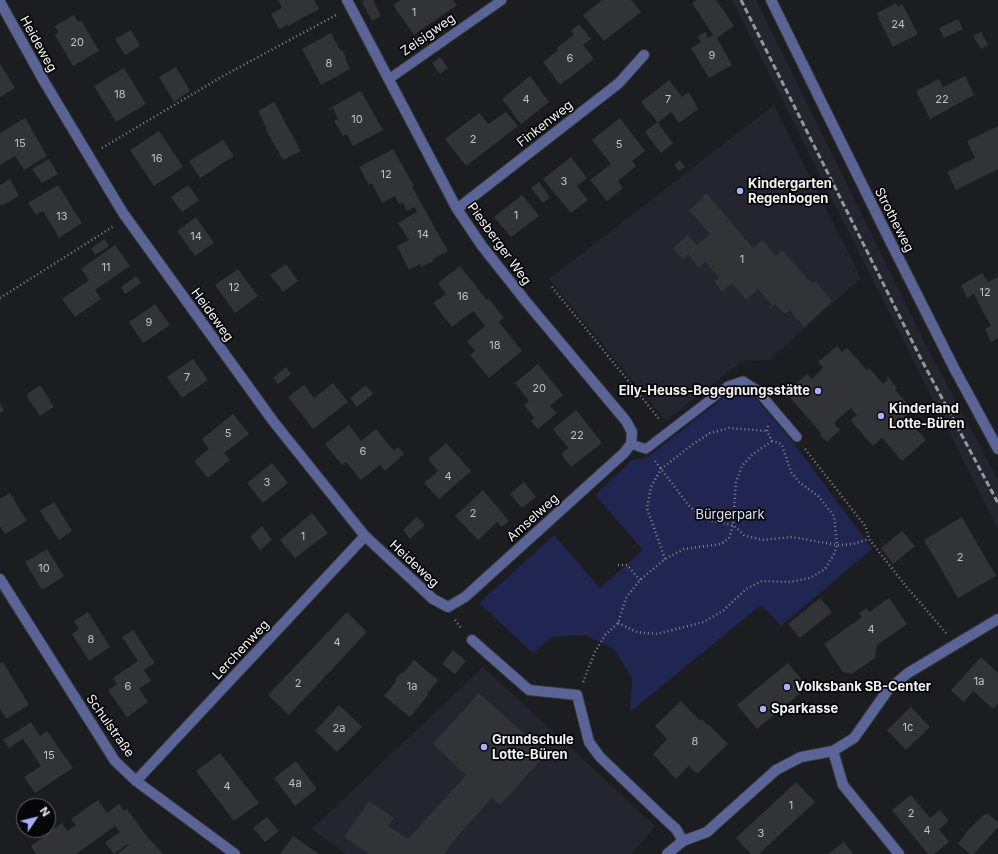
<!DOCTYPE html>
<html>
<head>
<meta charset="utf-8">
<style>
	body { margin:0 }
	#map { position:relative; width:998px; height:854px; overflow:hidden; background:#1c1d20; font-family:Inter,sans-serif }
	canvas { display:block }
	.north { position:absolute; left:16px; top:798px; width:40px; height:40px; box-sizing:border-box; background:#070709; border:1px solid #656567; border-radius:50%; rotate:55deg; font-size:11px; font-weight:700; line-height:16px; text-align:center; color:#f2f2f5 }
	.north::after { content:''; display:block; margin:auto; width:14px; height:18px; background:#a5b1fc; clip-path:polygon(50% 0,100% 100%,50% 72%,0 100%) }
</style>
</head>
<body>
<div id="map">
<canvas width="998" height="854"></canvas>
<div class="north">N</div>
</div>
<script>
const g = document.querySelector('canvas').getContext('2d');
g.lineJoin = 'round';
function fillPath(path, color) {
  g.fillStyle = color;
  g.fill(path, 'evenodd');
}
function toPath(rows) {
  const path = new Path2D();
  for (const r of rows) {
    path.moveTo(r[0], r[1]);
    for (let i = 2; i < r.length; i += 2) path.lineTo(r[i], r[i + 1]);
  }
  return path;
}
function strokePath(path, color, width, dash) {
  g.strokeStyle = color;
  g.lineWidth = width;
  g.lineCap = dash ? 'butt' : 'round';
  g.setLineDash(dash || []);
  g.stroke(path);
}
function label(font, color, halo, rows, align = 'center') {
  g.font = font + ' Inter,sans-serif';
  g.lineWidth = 3.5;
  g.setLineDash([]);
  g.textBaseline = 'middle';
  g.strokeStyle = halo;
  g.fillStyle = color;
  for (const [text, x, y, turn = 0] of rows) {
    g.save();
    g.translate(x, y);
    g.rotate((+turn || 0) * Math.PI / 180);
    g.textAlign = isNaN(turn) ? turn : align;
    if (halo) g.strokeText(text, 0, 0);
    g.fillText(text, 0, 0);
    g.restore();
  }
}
fillPath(toPath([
	[732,0,756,0,926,345,998,480,998,529],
	[774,105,861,278,769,360,742,361,666,421,549,279],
	[483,667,655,826,632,854,346,854,312,829]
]), '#24252e');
fillPath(toPath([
	[738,392,755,397,796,446,872,549,781,626,761,605,630,712,632,679,614,649,585,635,552,637,533,653,479,603,554,535,600,588,643,550,595,495,632,460,646,458,728,394]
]), '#212551');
fillPath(toPath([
	[278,0,314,0,319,9,288,26,288,24,279,29,271,14,282,8],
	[365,0,373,0,381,16,372,21,362,2],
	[401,0,453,0,457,5,414,35,393,5],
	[602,0,631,0,641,12,604,41,583,15],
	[697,0,716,0,734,26,717,38,732,65,709,78,691,48,701,42,697,37,705,32,708,38,713,35,692,3],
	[896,3,898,7,902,4,918,34,893,47,878,17,879,16,877,13],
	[74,15,78,22,81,20,99,51,73,66,55,35,58,33,55,26],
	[958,19,963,29,944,38,939,28],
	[579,24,591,39,583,45,594,59,560,85,543,62,558,50,557,48,574,35,571,31],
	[131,30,140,46,125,55,115,39],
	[981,32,988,45,981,49,973,36],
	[331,33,340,50,342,50,346,57,345,58,350,69,321,85,302,49],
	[440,57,448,68,440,74,432,63],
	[0,64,15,88,0,97],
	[176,67,190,91,174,102,159,77],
	[124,68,146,104,116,122,94,86],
	[530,76,549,102,521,124,502,99],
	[965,76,974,95,930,119,916,91,939,79,943,87],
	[669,80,682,97,689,92,698,109,679,123,671,112,658,123,641,102],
	[361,91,383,130,353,146,347,134,343,136,334,121,338,119,333,108,329,110,328,109],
	[274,102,301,151,283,160,266,130,267,129,258,111],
	[506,112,518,126,466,166,445,139,479,113,488,124],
	[25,118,47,156,24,170,15,156,0,165,0,133],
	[620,118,645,151,632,161,636,166,618,181,623,188,607,201,590,180,611,164,592,140],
	[657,122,673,143,661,153,645,132],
	[998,126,998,169,956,190,947,172,975,158,967,141],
	[159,131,183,167,154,186,130,150],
	[223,140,234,156,200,178,189,161],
	[393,149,414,186,412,187,448,251,433,259,434,261,421,267,420,264,409,270,397,246,409,240,398,223,417,212,414,207,407,211,403,203,399,204,395,196,382,203,372,183,369,185,359,167],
	[571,157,587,178,577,186,588,200,571,213,543,179],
	[49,159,58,174,42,183,32,169],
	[680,160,685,167,679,171,674,165],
	[10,179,19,196,1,206,0,203,0,185],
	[539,182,550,197,543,203,531,188],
	[58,185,82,223,59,238,43,211,36,215,28,203],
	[188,185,199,200,182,212,171,197],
	[706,193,753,248,762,240,776,256,782,250,812,284,815,281,832,301,804,327,789,310,785,314,775,304,768,310,767,309,772,305,758,289,746,300,732,283,722,292,714,282,719,277,705,262,699,268,688,254,683,259,673,248,688,235,697,245,710,234,689,210,704,197,703,196],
	[522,195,539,216,511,237,494,217],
	[196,217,214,243,195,256,177,231],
	[105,239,109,246,95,255,91,248],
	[115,245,130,266,95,290,101,299,75,317,62,299,89,280,81,269],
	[286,264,298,281,283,292,270,275],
	[460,266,487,300,489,299,504,318,499,322,522,351,489,378,470,355,475,351,467,341,485,326,473,311,452,327,433,303,446,294,438,283],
	[238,269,258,296,235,313,215,285],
	[982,273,988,282,998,277,998,338,991,342,985,329,991,326,982,310,974,294,967,298,961,285],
	[136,276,141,283,125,294,121,287],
	[155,304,170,325,143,343,129,322],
	[837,346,842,352,847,348,867,370,869,368,883,384,888,380,886,378,888,377,897,388,895,390,913,410,905,417,926,440,902,461,882,438,873,446,850,420,857,415,851,408,834,423,840,430,827,442,820,435,822,434,786,393,807,374,812,379,823,368,818,362],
	[193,359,208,380,182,398,167,377],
	[538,364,563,395,550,406,557,413,538,429,531,421,534,418,524,405,529,401,515,383],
	[286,367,291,374,278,384,273,378],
	[333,383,348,402,313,429,288,397,304,385,314,398],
	[40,385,54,407,40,416,26,395],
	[366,385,373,394,357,407,350,398],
	[0,403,4,411,0,413],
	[576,410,602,443,571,467,561,454,568,448,553,429],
	[233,414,249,434,224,453,230,460,208,478,194,461,209,449,202,439],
	[349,425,361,441,376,429,394,451,398,447,404,454,385,471,380,465,361,480,346,462,342,465,325,444],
	[446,443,471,471,439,499,424,483,438,471,428,459],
	[272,463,288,483,263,503,247,483],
	[524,482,536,497,522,508,510,494],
	[483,490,509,521,502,527,497,522,478,540,455,516],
	[10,493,27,521,5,534,0,526,0,499],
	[54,502,72,531,59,540,40,511],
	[312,513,328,533,295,558,280,540],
	[417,517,425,525,410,539,403,530],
	[962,517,996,576,958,598,924,540],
	[262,526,272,540,260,550,250,537],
	[902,531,915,546,893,564,881,548],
	[47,549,64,576,42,590,25,562],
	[820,598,832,612,800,638,788,624],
	[889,598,907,624,877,645,875,658,852,674,843,672,824,644,862,617,859,613,867,608,869,612],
	[88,612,110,647,89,661,72,634,79,629,74,621],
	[347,612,367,632,289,715,268,695],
	[133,630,155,663,144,670,151,681,139,689,148,702,127,717,108,690,117,684,113,678,138,661,122,637],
	[453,650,466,661,455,674,442,664],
	[981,657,998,673,998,704,993,709,973,691,964,702,951,690],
	[414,660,438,680,427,694,428,695,410,717,384,696,396,681,395,680,402,672,403,673],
	[3,662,29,705,6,719,0,709,0,664],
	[788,663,808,687,757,729,737,705],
	[479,693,546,754,500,805,492,798,455,839,444,854,369,854,344,837,369,801,394,818,388,826,408,839,466,775,433,744],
	[681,701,700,721,702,719,707,725,708,724,728,744,697,774,689,766,676,779,653,754,667,739,655,726],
	[339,705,362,727,337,752,315,731],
	[911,707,930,727,906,750,887,730],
	[31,722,40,736,47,731,73,768,35,793,24,777,41,766,23,739,9,748,3,740],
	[220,753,259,803,234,821,196,771],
	[296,761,317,789,295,806,274,778],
	[796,782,815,802,759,854,751,854,736,838],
	[911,795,930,818,940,810,949,821,939,829,949,842,934,854,928,854,892,810],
	[98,800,107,813,119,804,124,811,127,809,145,834,163,854,117,854,129,845,128,844,114,854,105,842,120,832,115,826,76,854,36,854,31,846,62,823,67,831,76,825,71,819],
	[985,814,988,814,998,822,998,827,974,854,970,854,958,844,968,830],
	[267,817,279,831,265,842,253,828],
	[293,836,319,854,280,854],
	[844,842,853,854,828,854]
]), '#323337');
const service = toPath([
	[389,79,502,0],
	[631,444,646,449,728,386,743,381,757,390,797,437]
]);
const minor = toPath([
	[771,0,888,237,954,368,998,449],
	[0,2,45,83,123,213,273,421,365,536,433,599,448,607,465,597,624,453,631,444,632,432,626,421,528,304,482,246,457,209,347,0],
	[457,209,619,83,644,55],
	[0,579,115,761,136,781,235,854],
	[472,640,529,690,577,695,589,742,600,757,665,819,676,829,683,841],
	[833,751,843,785,899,854],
	[136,781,365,536],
	[667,854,683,841,707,832,776,770,801,757,833,751,854,738,888,690,908,673,998,619]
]);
strokePath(service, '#36373a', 11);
strokePath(minor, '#36373a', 12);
strokePath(toPath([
	[102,148,223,76,338,14],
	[552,287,660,420],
	[0,298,114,226],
	[768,426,767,431,772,441,782,444],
	[805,449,866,527,869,539,905,585,946,633],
	[655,461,690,507,707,520,733,525,744,535,762,540,792,537,837,545,853,544,869,539],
	[665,559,647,508,651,487,661,469,693,444,710,433,729,428,767,431],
	[618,565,627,565,640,580],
	[455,620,462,629],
	[618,623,637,632,657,634,704,622,724,610,746,589,762,581,790,582,810,578,825,569,834,554,837,545,834,516,818,496,799,482,791,472,782,445],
	[583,682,595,652,605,635,618,623,626,598,640,580,665,559,684,549,721,544,729,538,733,525,736,482,742,466,753,454,772,441]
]), '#858689', 2.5, [1, 3]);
strokePath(service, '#5b6496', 9);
strokePath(minor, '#5b6496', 10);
strokePath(toPath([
	[741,0,920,357,998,503]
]), '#97979a', 3, [6, 3]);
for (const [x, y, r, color] of [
	[740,191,4,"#a5b1fc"],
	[818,391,4,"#a5b1fc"],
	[881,416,4,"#a5b1fc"],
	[787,687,4,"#a5b1fc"],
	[763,709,4,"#a5b1fc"],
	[484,747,4,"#a5b1fc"]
]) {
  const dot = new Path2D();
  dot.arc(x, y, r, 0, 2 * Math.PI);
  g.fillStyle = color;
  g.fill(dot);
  strokePath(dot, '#070709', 1.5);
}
label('11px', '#c2c2c6', null, [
	["1",414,13],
	["24",898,25],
	["20",77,43],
	["9",712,56],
	["6",570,59],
	["8",329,64],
	["18",120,95],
	["4",526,100],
	["7",668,100],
	["22",942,100],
	["10",357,120],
	["2",473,140],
	["15",20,144],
	["5",619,145],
	["16",157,159],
	["12",386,175],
	["3",564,182],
	["1",516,216],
	["13",62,217],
	["14",423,235],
	["14",196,237],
	["1",742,260],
	["11",106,268],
	["12",234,288],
	["12",985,293],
	["16",463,297],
	["9",149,323],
	["18",495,346],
	["7",187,378],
	["20",539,389],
	["5",228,434],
	["22",577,436],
	["6",363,452],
	["4",448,477],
	["3",267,483],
	["2",473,514],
	["1",303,537],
	["2",960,558],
	["10",44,569],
	["4",871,630],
	["8",91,640],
	["4",337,643],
	["1a",979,682],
	["2",298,684],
	["6",128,687],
	["1a",412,687],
	["1c",908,728],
	["2a",339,729],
	["8",695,742],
	["15",49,756],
	["4a",295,784],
	["4",227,787],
	["1",791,806],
	["2",911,814],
	["4",927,831],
	["3",761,834]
]);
label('13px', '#f2f2f5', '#070709', [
	["Zeisigweg",428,35,-35],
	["Heideweg",38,44,61],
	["Finkenweg",545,124,-38],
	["Strotheweg",894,220,63],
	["Piesberger Weg",499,244,54],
	["Heideweg",212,315,54],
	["Amselweg",533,518,-42],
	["Heideweg",414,564,43],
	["Lerchenweg",241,650,-47],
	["Schulstraße",110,726,55]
]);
label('bold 13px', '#f2f2f5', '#070709', [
	["Kindergarten",748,184],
	["Regenbogen",748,199],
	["Elly-Heuss-Begegnungsstätte",810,391,"right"],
	["Kinderland",889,409],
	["Lotte-Büren",889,424],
	["Volksbank SB-Center",795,687],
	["Sparkasse",771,709],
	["Grundschule",492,740],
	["Lotte-Büren",492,755]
], 'left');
label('13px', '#dce1f6', '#070709', [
	["Bürgerpark",730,515]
]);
</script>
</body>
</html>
